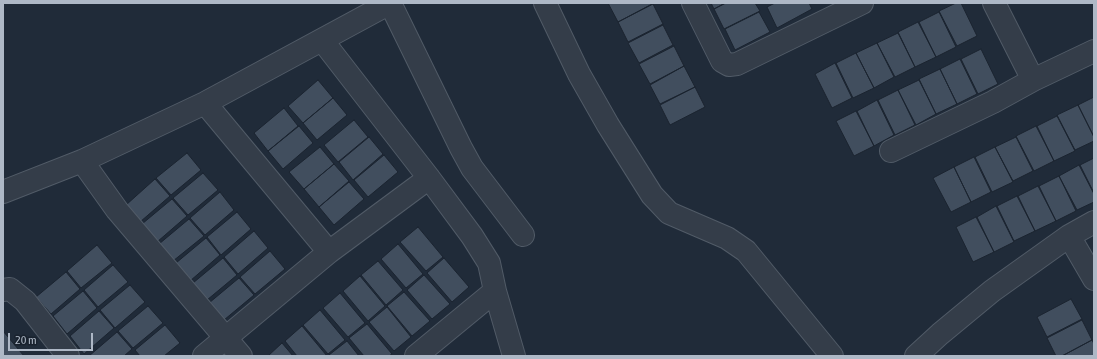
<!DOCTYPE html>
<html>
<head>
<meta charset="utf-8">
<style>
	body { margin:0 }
	#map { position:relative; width:1097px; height:359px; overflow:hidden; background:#202b39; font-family:"Asap Condensed",sans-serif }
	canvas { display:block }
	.frame { position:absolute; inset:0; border:4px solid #aeb8c6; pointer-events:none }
	.scale { position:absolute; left:8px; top:333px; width:85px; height:18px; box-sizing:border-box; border:2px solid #aeb8c6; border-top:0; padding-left:5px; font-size:12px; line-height:14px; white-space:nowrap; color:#aeb8c6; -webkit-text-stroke:3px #19222e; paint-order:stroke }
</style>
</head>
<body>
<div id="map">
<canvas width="1097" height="359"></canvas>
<div class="frame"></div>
<div class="scale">20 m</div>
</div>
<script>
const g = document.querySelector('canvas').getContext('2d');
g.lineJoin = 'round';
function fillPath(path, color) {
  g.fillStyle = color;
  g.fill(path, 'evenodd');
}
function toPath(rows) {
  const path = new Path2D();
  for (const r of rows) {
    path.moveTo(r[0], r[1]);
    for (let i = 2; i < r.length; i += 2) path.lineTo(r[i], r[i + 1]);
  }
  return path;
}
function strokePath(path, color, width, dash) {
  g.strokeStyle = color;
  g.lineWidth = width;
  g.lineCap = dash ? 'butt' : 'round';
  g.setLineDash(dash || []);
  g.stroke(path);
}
const building = toPath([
	[608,3,652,3,652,4,618,22,608,3],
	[711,3,725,3,714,9,711,3],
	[726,3,755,3,760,11,724,29,714,9,726,3],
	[775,3,809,3,812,9,777,28,767,7,775,3],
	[956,3,961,3,977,36,957,46,939,11,956,3],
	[653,4,663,24,628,42,618,22,653,4],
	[759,12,770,32,735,50,725,29,759,12],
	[939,12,956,47,936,57,919,22,939,12],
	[918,22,936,57,915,67,898,32,918,22],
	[663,25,673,45,639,63,628,43,663,25],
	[898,33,915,67,895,77,877,43,898,33],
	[877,43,894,77,874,88,856,53,877,43],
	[674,46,684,66,650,84,639,64,674,46],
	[981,49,998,84,978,94,961,59,981,49],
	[856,53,874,88,853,98,836,63,856,53],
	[960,59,977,94,957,104,940,69,960,59],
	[835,63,852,98,832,108,815,74,835,63],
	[684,66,695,87,660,104,650,85,684,66],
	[940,69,957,104,936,114,919,79,940,69],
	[318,80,333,98,303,123,288,106,318,80],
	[919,80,936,114,916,125,898,90,919,80],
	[695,87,705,107,670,125,660,105,695,87],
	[898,90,915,125,895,135,878,100,898,90],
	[1094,97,1094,137,1078,105,1094,97],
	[333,98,347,115,317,140,303,123,333,98],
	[877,100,894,135,874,146,857,111,877,100],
	[1078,105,1094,137,1094,141,1075,150,1057,115,1078,105],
	[284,108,298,126,268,151,254,133,284,108],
	[856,111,874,146,854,156,836,121,856,111],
	[1057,116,1075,151,1054,161,1037,126,1057,116],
	[354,120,368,137,338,162,324,145,354,120],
	[299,126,313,143,283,169,268,151,299,126],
	[1036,126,1054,161,1034,171,1016,136,1036,126],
	[369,137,383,154,353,180,339,162,369,137],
	[1016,137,1033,171,1013,181,995,147,1016,137],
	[320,147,334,164,304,189,289,172,320,147],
	[995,147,1013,182,992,192,975,157,995,147],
	[187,153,201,170,171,195,156,178,187,153],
	[384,155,398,172,368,197,354,180,384,155],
	[974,157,991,192,971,202,954,167,974,157],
	[1094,158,1094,193,1080,165,1094,158],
	[334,164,349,181,319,207,304,189,334,164],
	[1079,165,1094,194,1094,202,1077,210,1059,176,1079,165],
	[954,167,971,202,951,212,933,178,954,167],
	[203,173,218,190,188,215,173,198,203,173],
	[1059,176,1076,211,1056,221,1039,186,1059,176],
	[155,179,170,196,140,222,126,205,155,179],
	[349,182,364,199,334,225,319,207,349,182],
	[1038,186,1056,221,1035,231,1018,196,1038,186],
	[220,192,234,210,205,235,190,218,220,192],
	[1017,196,1035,231,1014,241,997,206,1017,196],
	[172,199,187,216,157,242,142,224,172,199],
	[996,206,1014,242,994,252,977,217,996,206],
	[237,212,251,229,221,255,207,237,237,212],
	[976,217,994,252,973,262,956,227,976,217],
	[189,219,204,236,173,261,159,244,189,219],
	[418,227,443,257,426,271,400,242,418,227],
	[254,231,268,248,238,274,224,257,254,231],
	[206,238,220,255,190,281,176,263,206,238],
	[398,244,423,274,406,288,381,259,398,244],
	[97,245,112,263,81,288,67,271,97,245],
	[270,251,285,269,255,294,240,277,270,251],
	[223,258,237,275,207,300,193,283,223,258],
	[444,258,469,287,452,302,427,273,444,258],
	[378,261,403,290,386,305,361,275,378,261],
	[113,265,128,282,98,307,84,290,113,265],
	[66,272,80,289,51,314,36,297,66,272],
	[424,275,450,304,432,319,407,290,424,275],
	[360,276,385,306,368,321,343,291,360,276],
	[239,278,254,295,224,320,209,303,239,278],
	[130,285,145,302,115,328,100,310,130,285],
	[83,291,97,308,67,334,53,316,83,291],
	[404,292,430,321,412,336,387,306,404,292],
	[340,293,365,323,348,337,323,308,340,293],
	[1071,299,1082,319,1047,337,1037,317,1071,299],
	[148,306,163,323,133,348,118,331,148,306],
	[387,307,411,337,394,351,369,322,387,307],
	[320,310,345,340,328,354,303,325,320,310],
	[99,311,114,328,84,354,70,336,99,311],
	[1082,320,1092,340,1062,356,1056,356,1047,338,1082,320],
	[367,324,392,354,389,356,364,356,349,338,367,324],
	[165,325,180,343,164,356,140,356,135,350,165,325],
	[302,326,327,356,297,356,285,341,302,326],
	[3,331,24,356,3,356,3,331],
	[117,332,132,349,124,356,89,356,117,332],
	[1092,340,1094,344,1094,356,1062,356,1092,340],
	[347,341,359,356,330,356,329,355,347,341],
	[282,343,293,356,268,356,282,343]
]);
fillPath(building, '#414e5e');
strokePath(building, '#1b2430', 1);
const minor = toPath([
	[545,3,579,74,608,125,652,195,669,213,727,238,746,251,832,356],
	[693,3,722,61,729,65,737,64,862,3],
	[994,3,1033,80],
	[322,40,429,178,472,236,489,263,495,291,514,356],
	[205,103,329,252],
	[891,151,993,102,1033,80,1094,51],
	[82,161,117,210,241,356],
	[3,192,82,161,205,103,390,3,461,148,472,168,523,235],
	[1069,236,1094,279],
	[3,290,10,289,25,301,68,356],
	[204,356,329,252,429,178],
	[416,356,495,291],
	[916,356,940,334,992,291,1069,236,1094,222]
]);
strokePath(minor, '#515b67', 24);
strokePath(minor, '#343d49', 22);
</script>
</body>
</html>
